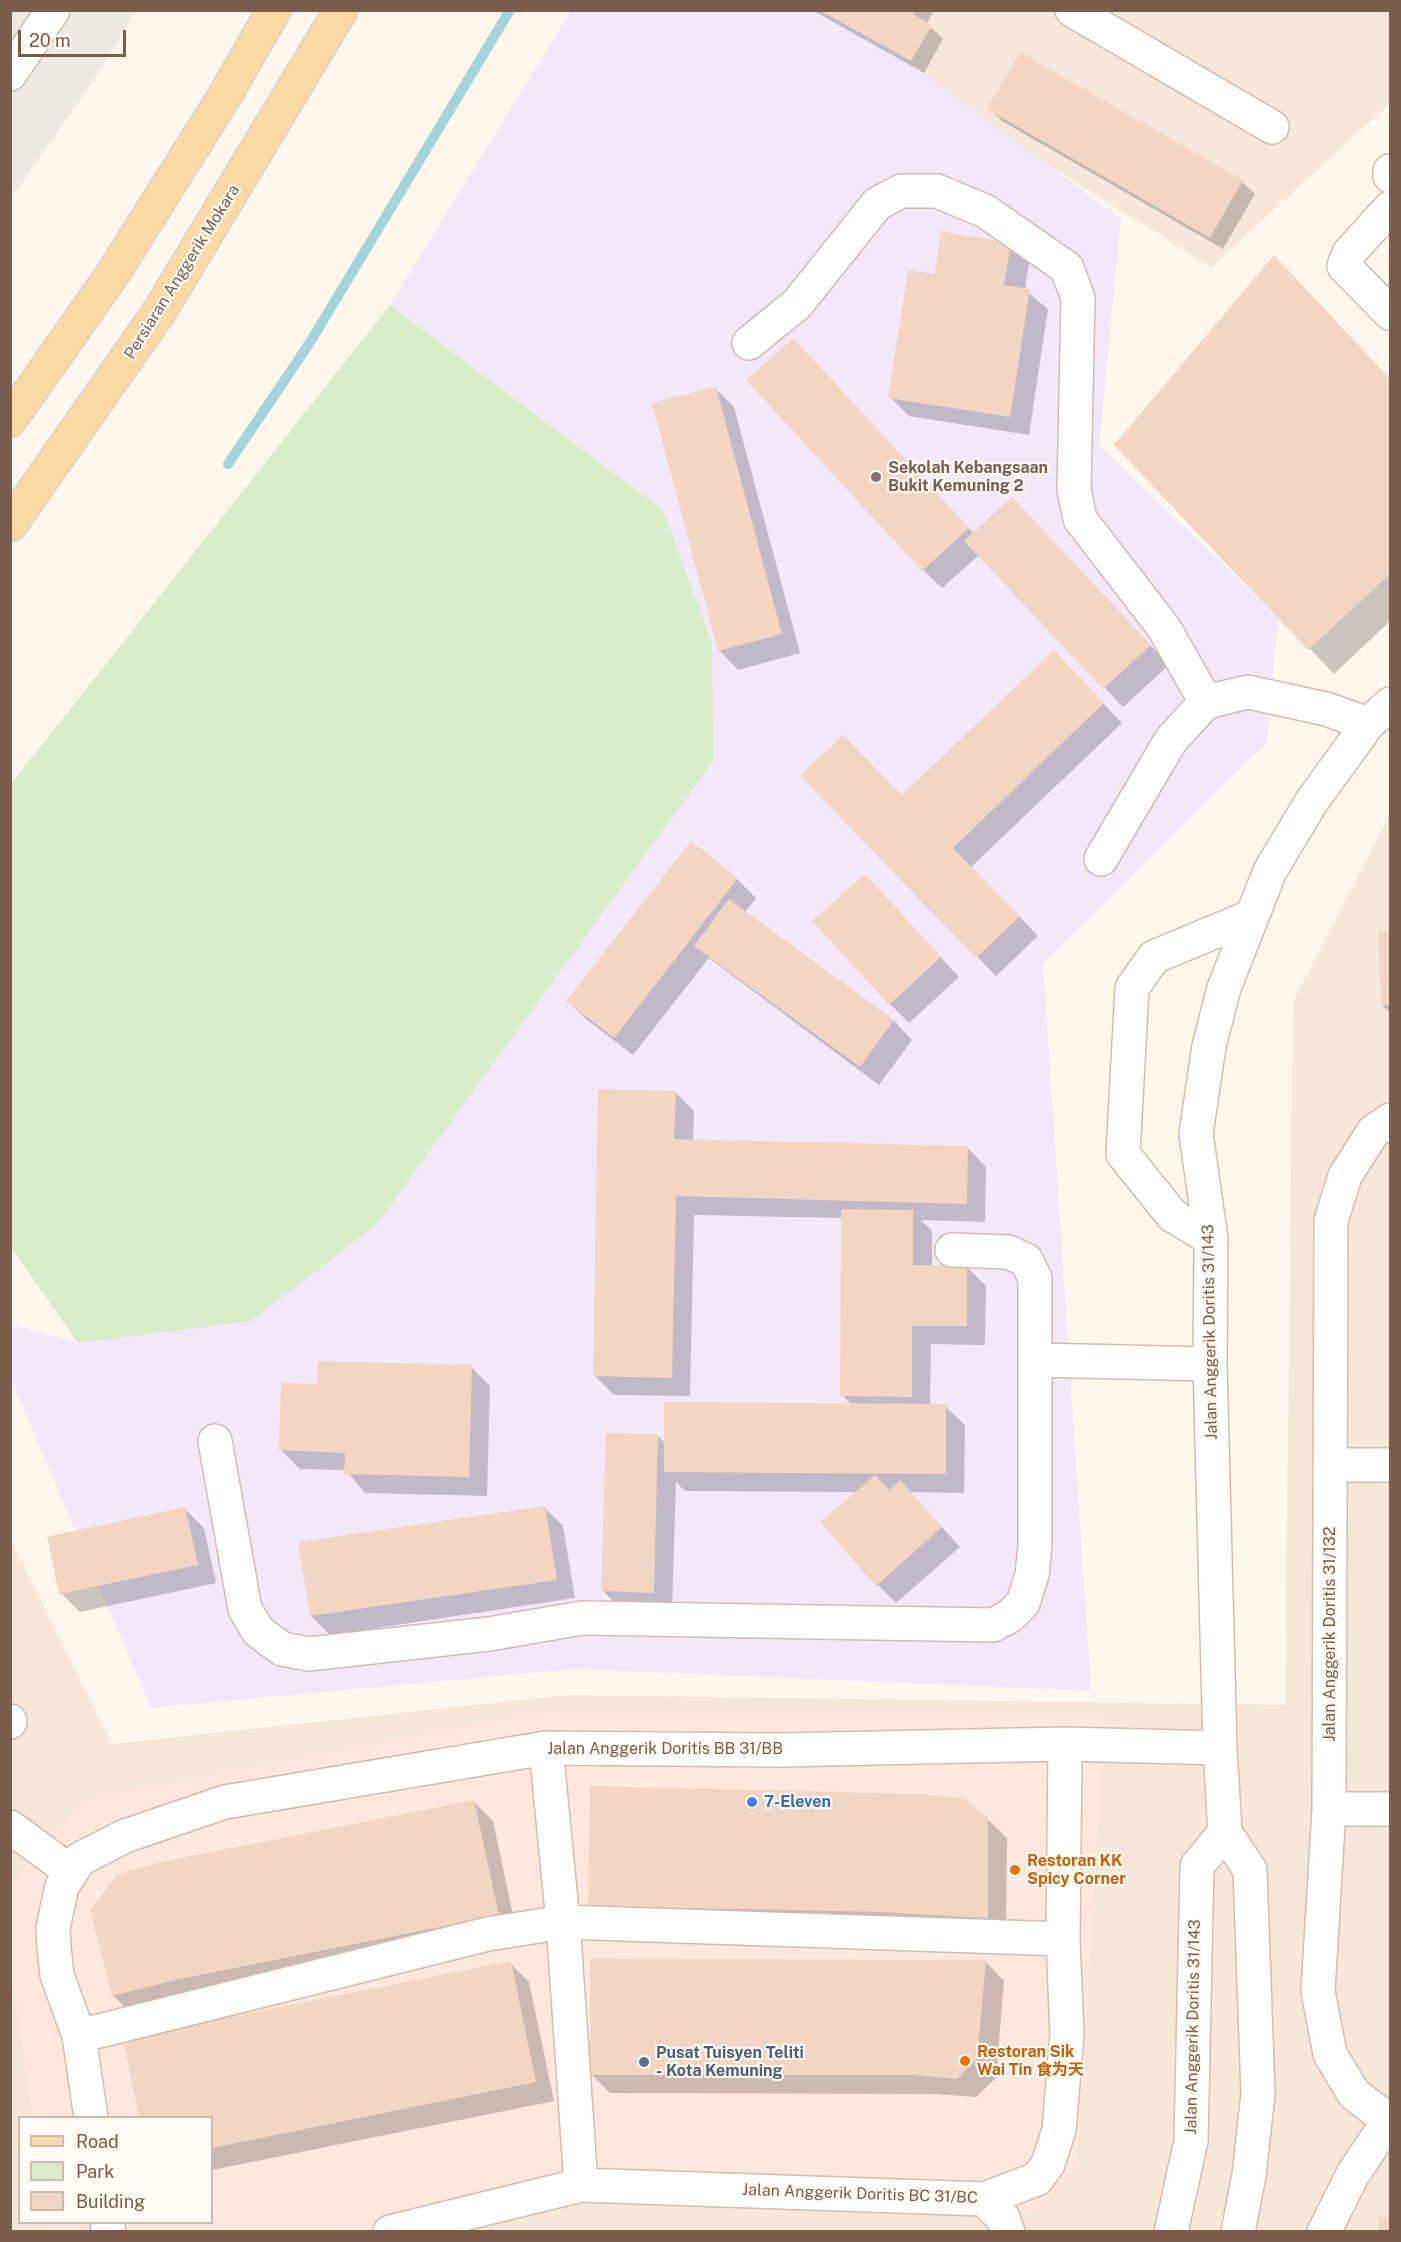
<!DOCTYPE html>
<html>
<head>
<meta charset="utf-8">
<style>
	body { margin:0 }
	#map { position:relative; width:1401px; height:2242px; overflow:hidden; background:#fdf6ec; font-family:"Public Sans",sans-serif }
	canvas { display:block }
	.frame { position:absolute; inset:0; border:12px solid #7a5c4d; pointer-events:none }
	.legend { position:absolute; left:18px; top:2116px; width:195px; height:108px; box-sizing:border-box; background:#fffaf3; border:2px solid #cabbb1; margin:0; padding:8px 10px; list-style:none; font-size:18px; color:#7a5c4d }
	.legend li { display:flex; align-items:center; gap:12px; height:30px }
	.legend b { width:30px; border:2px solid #cabbb1 }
	.scale { position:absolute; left:18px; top:30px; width:108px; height:27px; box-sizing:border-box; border:3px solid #7a5c4d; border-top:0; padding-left:8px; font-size:18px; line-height:21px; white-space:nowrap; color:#7a5c4d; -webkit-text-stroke:4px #fffaf3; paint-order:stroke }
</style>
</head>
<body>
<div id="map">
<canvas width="1401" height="2242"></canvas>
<div class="frame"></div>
<ul class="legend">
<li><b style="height:8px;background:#fbd9a5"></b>Road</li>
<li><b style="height:16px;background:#d8ecc9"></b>Park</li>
<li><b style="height:16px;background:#f3d5c3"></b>Building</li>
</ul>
<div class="scale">20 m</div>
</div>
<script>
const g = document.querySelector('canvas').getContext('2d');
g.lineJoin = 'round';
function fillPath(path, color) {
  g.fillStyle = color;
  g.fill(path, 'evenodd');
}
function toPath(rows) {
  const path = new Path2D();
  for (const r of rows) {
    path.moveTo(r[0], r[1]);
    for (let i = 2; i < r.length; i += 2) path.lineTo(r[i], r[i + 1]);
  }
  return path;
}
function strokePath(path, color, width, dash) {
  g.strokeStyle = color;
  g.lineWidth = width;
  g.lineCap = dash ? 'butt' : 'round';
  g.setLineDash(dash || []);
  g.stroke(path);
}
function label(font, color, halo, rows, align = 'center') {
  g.font = font + ' "Public Sans","Noto Sans SC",sans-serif';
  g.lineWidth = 4.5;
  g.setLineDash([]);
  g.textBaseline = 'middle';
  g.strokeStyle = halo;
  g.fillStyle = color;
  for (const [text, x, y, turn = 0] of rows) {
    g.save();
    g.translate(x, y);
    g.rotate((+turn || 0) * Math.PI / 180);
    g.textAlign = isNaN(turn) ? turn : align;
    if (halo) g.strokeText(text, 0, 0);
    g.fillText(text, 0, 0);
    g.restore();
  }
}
fillPath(toPath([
	[803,11,1390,11,1390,103,1211,267],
	[1390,814,1390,2231,11,2231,10,1537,112,1744,568,1695,1285,1705,1293,1002],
	[20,2118,212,2118,212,2222,20,2222]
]), '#f5e8da');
fillPath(toPath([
	[539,1712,1105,1716,1077,2166,1035,2212,591,2200,421,2231,50,2231,49,2223,212,2222,212,2118,33,2117,11,1970,10,1886,84,1799]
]), '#fde8e0');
fillPath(toPath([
	[11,11,136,11,96,77,11,198]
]), '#efe9e4');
fillPath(toPath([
	[571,11,839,11,1121,219,1099,445,1278,618,1267,742,1043,964,1091,1691,575,1669,151,1708,11,1379,10,1324,78,1343,663,510,390,305]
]), '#f3e8fa');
fillPath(toPath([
	[390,305,663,510,712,643,713,761,376,1225,251,1321,78,1343,11,1247,11,784]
]), '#d8ecc9');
fillPath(toPath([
	[812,10,934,10,927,24,943,39,924,73],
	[989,108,1242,182,1255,194,1223,249,1002,121],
	[1010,244,1029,263,1025,290,1048,309,1029,435,909,416,890,397,936,276],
	[1298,282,1390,379,1390,621,1334,674,1116,445],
	[812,359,974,534,1031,518,1169,665,1123,707,979,555,942,588,923,570],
	[715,388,734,407,800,653,738,670,719,650],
	[1072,671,1122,723,971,867,1038,936,996,976,802,776,902,797],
	[737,879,756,898,745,912,894,1021,912,1040,879,1085,709,958,633,1055,587,1020,568,1001],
	[883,895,959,977,909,1023,890,1004],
	[1390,932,1390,1013,1382,1005,1380,933],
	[675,1092,694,1111,693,1141,967,1147,986,1167,985,1222,921,1220,932,1231,932,1266,967,1267,986,1286,985,1345,931,1344,930,1406,945,1406,965,1425,964,1493,910,1492,960,1547,896,1603,877,1584,857,1492,685,1491,676,1482,672,1612,622,1610,603,1591,658,1436,666,1444,852,1405,842,1395,843,1218,694,1215,690,1396,614,1395,595,1376],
	[471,1367,490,1386,487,1496,365,1493,346,1470,300,1469,281,1450,319,1385],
	[544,1507,563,1526,575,1598,330,1635,311,1616],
	[185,1509,204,1528,216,1583,80,1612,61,1593],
	[474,1802,493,1821,517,1934,132,2015,113,1995],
	[987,1819,1007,1838,1006,1937,608,1924,589,1905],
	[986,1962,1004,1981,996,2078,976,2097,934,2094,610,2093,591,2074],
	[510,1963,529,1982,554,2101,212,2170,212,2118]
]), '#0003');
strokePath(toPath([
	[228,464,309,344,510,10]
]), '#a5d3da', 10);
fillPath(toPath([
	[819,10,915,10,913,14,932,25,911,61],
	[1020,52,1243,180,1210,238,987,109],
	[941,231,1011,243,1004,285,1030,289,1010,417,888,398,908,270,935,274],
	[1274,255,1390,379,1390,574,1308,650,1114,445],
	[793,338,969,528,922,571,746,380],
	[716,387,782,634,718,651,652,403],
	[1012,497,1151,645,1103,689,964,541],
	[1054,650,1104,703,953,848,1020,916,976,958,800,776,843,735,902,795],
	[691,841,738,878,614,1038,566,1001],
	[865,874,941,957,889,1005,812,921],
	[729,899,894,1020,860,1067,694,946],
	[1378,931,1390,931,1390,1005,1381,1005],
	[598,1089,676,1091,674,1139,968,1146,967,1204,676,1196,672,1378,593,1376],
	[841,1209,913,1210,913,1265,967,1265,967,1326,912,1326,912,1397,840,1396],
	[318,1361,472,1365,469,1477,344,1474,345,1453,279,1450,281,1383,317,1384],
	[664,1402,946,1404,946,1474,664,1472],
	[606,1433,658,1434,654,1593,601,1591],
	[875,1475,889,1490,900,1480,942,1527,876,1586,820,1522],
	[545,1506,557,1580,310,1616,298,1542],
	[185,1507,198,1565,59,1594,47,1537],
	[590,1786,921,1794,964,1798,988,1818,988,1918,882,1912,588,1906],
	[474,1800,499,1915,180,1979,112,1996,90,1910,117,1875,156,1863],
	[590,1959,986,1960,977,2059,957,2079,914,2075,590,2075],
	[511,1961,536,2082,212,2148,212,2118,139,2118,123,2038],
	[1378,2217,1390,2217,1390,2232,1379,2232]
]), '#f3d5c3');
const minor = toPath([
	[1072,10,1272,127],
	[10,74,53,10],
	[1390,171,1390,176],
	[1390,208,1349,253,1344,266,1390,313],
	[749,343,797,304,877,204,901,191,937,191,985,211,1067,268,1078,298,1074,489,1080,519,1164,628,1206,702],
	[1101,859,1171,740,1206,702,1248,692,1326,709,1368,724],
	[1390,1120,1373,1132,1345,1176,1331,1221,1329,1809,1318,1991,1330,2054,1354,2094,1390,2121],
	[1211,1239,1172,1215,1123,1154,1132,988,1154,957,1250,917],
	[1035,1360,1210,1364],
	[215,1441,245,1609,258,1631,282,1649,309,1654,489,1634,582,1618,993,1625,1010,1616,1023,1603,1032,1575,1035,1546,1035,1278,1026,1260,1008,1252,952,1250],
	[1330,1465,1390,1465],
	[10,1721,10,1722],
	[546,1748,563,1922,581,2185],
	[1329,1809,1390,1809],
	[10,1827,70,1871],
	[79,2036,488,1934,563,1922,1063,1939],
	[91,2118,79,2036,57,1975,54,1948,53,1928,62,1886,80,1859,125,1836,225,1802,546,1748,780,1750,1065,1744,1220,1748],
	[984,2199,1003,2218,1008,2232],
	[107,2222,109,2232],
	[390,2232,581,2185,984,2199,1037,2179,1048,2164,1059,2130,1067,2035,1063,1939,1065,1744],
	[1171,2232,1191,2141,1197,1866,1225,1832],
	[1238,2232,1249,2175,1258,2094,1250,1870,1225,1832,1220,1748,1210,1364,1211,1239,1196,1134,1209,1046,1224,988,1270,871,1312,801,1368,724,1390,704],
	[1324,2232,1353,2174,1389,2120]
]);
const major = toPath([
	[10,420,112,275,224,97,274,10],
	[10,525,159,312,341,10]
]);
strokePath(minor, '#d1beb0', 36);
strokePath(major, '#dad1cd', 36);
strokePath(minor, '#fff', 33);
strokePath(major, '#fbd9a5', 33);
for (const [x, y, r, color] of [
	[876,477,6,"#8d6e63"],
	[752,1802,6,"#3f7fe0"],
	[1015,1870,6,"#e8710a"],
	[965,2061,6,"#e8710a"],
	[644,2062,6,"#5c6f8a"]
]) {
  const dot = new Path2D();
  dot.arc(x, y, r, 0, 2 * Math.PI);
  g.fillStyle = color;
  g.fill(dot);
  strokePath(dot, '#fffaf3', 2);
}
label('16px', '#7a5c4d', '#fffaf3', [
	["Persiaran Anggerik Mokara",182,272,-58],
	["Jalan Anggerik Doritis 31/143",1210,1332,-91],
	["Jalan Anggerik Doritis 31/132",1330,1634,-90],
	["Jalan Anggerik Doritis BB 31/BB",665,1749],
	["Jalan Anggerik Doritis 31/143",1193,2027,-89],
	["Jalan Anggerik Doritis BC 31/BC",860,2194,2]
]);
label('bold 16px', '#785e54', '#fffaf3', [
	["Sekolah Kebangsaan",888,468],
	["Bukit Kemuning 2",888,486]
], 'left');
label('bold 16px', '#366cbe', '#fffaf3', [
	["7-Eleven",764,1802]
], 'left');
label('bold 16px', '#c56008', '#fffaf3', [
	["Restoran KK",1027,1861],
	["Spicy Corner",1027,1879],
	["Restoran Sik",977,2052],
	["Wai Tin 食为天",977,2070]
], 'left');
label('bold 16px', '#4e5e75', '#fffaf3', [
	["Pusat Tuisyen Teliti",656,2053],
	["- Kota Kemuning",656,2071]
], 'left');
</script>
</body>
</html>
